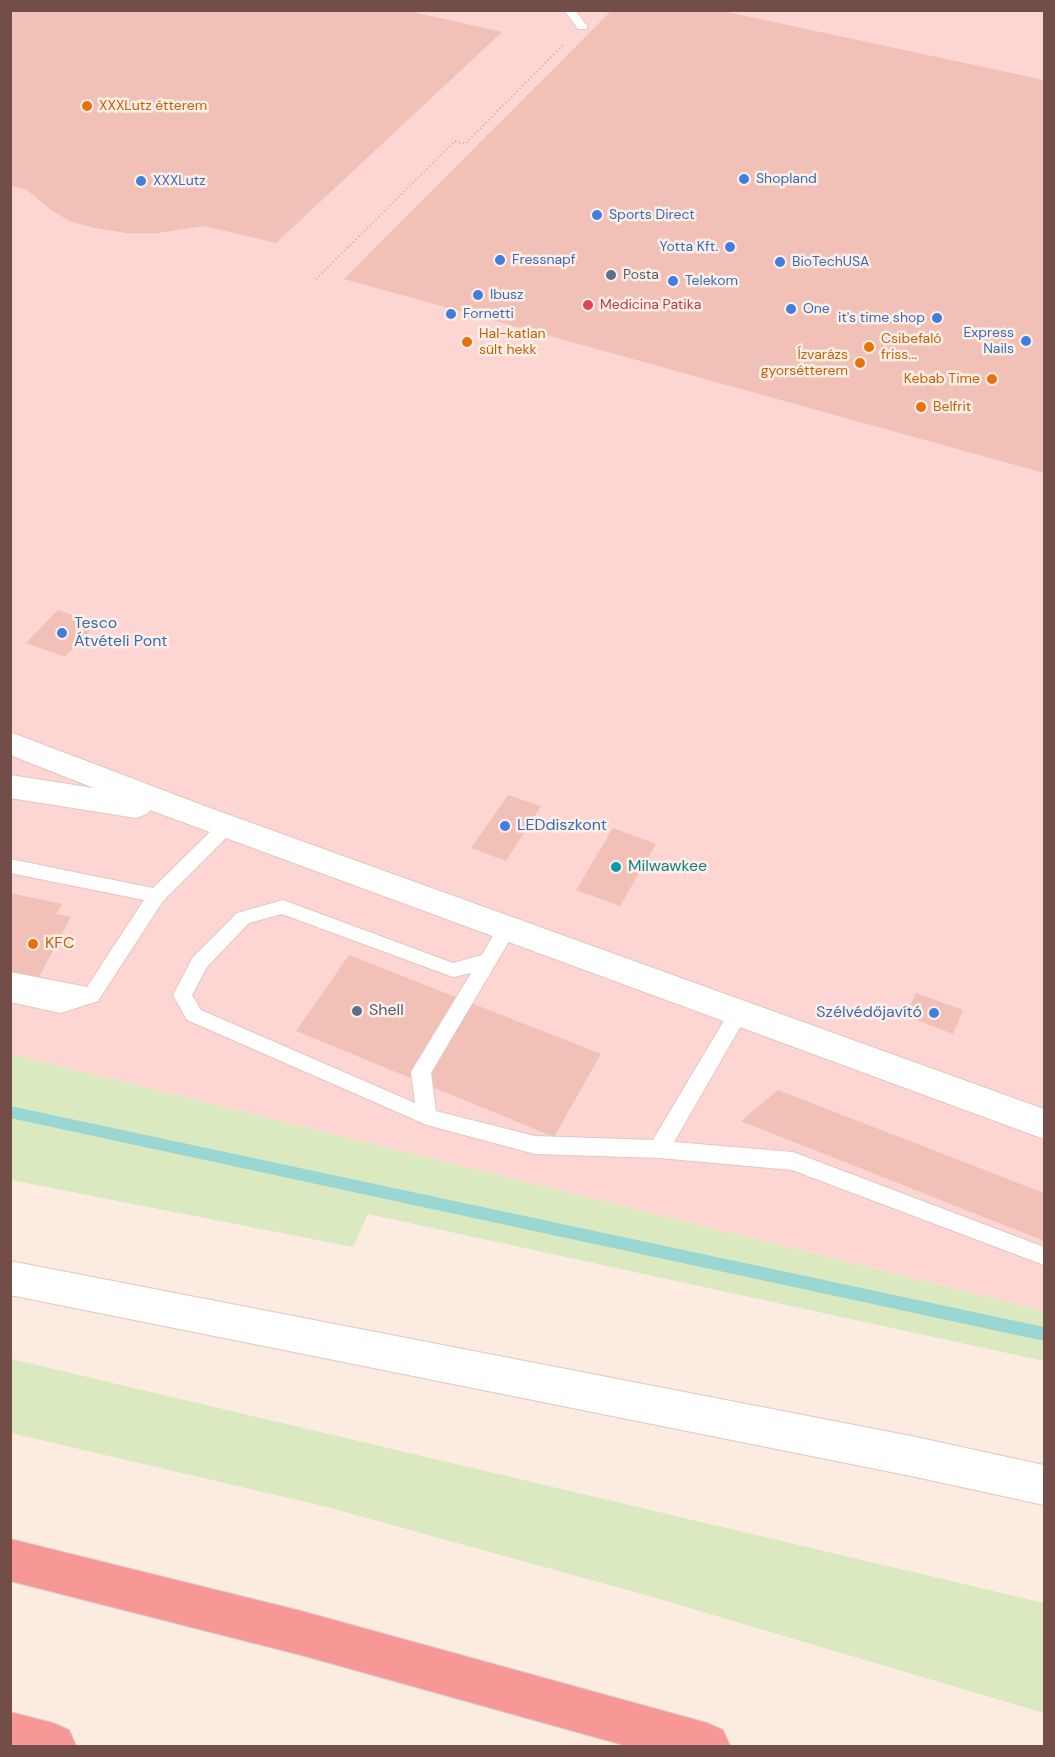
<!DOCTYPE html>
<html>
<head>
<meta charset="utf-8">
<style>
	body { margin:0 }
	#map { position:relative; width:1055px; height:1757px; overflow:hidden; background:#fcebe0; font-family:"DM Sans",sans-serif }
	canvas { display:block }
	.frame { position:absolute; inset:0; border:12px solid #734d48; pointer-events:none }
</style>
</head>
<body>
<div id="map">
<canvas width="1055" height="1757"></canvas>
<div class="frame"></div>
</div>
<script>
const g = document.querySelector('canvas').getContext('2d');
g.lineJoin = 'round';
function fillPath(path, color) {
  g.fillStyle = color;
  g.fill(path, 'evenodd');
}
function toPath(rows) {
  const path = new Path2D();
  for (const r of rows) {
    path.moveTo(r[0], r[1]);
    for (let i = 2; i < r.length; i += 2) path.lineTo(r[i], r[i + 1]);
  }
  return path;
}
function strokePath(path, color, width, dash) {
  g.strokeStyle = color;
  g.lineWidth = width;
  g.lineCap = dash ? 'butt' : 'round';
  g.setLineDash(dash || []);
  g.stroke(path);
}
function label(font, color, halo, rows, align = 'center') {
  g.font = font + ' "DM Sans",sans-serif';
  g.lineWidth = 5;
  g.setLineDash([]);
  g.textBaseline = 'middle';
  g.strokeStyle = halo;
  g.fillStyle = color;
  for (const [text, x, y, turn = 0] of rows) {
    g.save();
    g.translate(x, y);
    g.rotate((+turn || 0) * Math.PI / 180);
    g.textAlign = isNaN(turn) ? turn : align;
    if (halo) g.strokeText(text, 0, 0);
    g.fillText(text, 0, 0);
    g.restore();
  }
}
fillPath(toPath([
	[11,11,1044,11,1044,1311,11,1054]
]), '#fdd6d4');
fillPath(toPath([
	[11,1054,1044,1311,1044,1361,368,1214,353,1247,11,1180],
	[11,1359,1044,1603,1044,1713,649,1596,327,1507,11,1433]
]), '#dae9bf');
fillPath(toPath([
	[10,1106,1044,1327,1044,1341,10,1118,10,1106]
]), '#9bd7d2');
fillPath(toPath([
	[10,10,404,10,502,32,276,243,204,226,158,233,126,233,95,228,72,222,52,211,26,189,10,186],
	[612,10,718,10,1044,80,1044,473,344,279],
	[58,610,97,623,65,657,26,643],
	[508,795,541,806,506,861,471,848],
	[613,828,656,844,620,906,576,890],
	[10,893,62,904,56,914,71,917,39,977,10,971],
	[349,955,601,1054,554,1137,296,1031],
	[916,993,963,1010,953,1034,906,1016],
	[778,1090,1044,1193,1044,1241,741,1121]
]), '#f1c1b8');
const service = toPath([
	[564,10,575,10,588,27,586,29,578,29,564,10],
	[227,820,233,821,236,826,233,831,163,901,98,1001,61,1013,10,1002,10,987,62,997,10,987,10,972,87,987,144,900,10,873,10,859,153,888,221,821,227,820],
	[283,900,453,963,482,955,500,923,507,921,514,923,516,928,514,933,431,1073,436,1111,535,1136,653,1140,732,1007,739,1004,746,1007,749,1012,674,1142,793,1152,1044,1247,1044,1265,792,1170,659,1158,535,1154,427,1125,187,1020,173,995,193,957,237,913,283,900],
	[282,914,453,977,471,973,411,1072,415,1103,201,1010,192,995,207,967,249,923,282,914]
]);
const minor = toPath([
	[10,732,210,808,1044,1109,1044,1139,150,810,147,814,136,818,10,798,10,775,94,788,10,755,10,732],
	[10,1261,911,1436,1044,1465,1044,1505,911,1476,10,1295,10,1261]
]);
const motorway = toPath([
	[10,1539,301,1611,707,1723,723,1730,730,1746,627,1746,301,1655,10,1581,10,1539],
	[10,1712,53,1723,69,1730,76,1746,10,1746,10,1712]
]);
strokePath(service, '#e2c7bf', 2);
strokePath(minor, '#e2c7bf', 2);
strokePath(motorway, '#d8cdcc', 2);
strokePath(toPath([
	[316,279,455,141,465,144,564,44]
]), '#d6a49c', 2, [1, 3]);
fillPath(service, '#fff');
fillPath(minor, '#fff');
fillPath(motorway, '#f79896');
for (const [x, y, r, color] of [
	[87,106,6,"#e8710a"],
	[744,179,6,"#3f7fe0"],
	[141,181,6,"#3f7fe0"],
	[597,215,6,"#3f7fe0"],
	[730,247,6,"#3f7fe0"],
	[500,260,6,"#3f7fe0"],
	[780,262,6,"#3f7fe0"],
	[611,275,6,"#5c6f8a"],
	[673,281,6,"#3f7fe0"],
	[478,295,6,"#3f7fe0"],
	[588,305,6,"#e0444e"],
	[791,309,6,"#3f7fe0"],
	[451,314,6,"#3f7fe0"],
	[937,318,6,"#3f7fe0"],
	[1026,341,6,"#3f7fe0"],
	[467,342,6,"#e8710a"],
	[869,347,6,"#e8710a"],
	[860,363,6,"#e8710a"],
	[992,379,6,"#e8710a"],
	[921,407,6,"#e8710a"],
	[62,633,6,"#3f7fe0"],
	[505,826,6,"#3f7fe0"],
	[616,867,6,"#0f9aa8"],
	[33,944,6,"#e8710a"],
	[357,1011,6,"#5c6f8a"],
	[934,1013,6,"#3f7fe0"]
]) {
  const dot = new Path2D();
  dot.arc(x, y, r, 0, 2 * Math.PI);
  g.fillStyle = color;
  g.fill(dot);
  strokePath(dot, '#ffefe6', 2);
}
label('14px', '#c56008', '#ffefe6', [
	["XXXLutz étterem",99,106],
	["Hal-katlan",479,334],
	["sült hekk",479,350],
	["Csibefaló",881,339],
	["friss...",881,355],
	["Ízvarázs",848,355,"right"],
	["gyorsétterem",848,371,"right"],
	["Kebab Time",980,379,"right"],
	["Belfrit",933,407]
], 'left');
label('14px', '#366cbe', '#ffefe6', [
	["Shopland",756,179],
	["XXXLutz",153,181],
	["Sports Direct",609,215],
	["Yotta Kft.",718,247,"right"],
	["Fressnapf",512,260],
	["BioTechUSA",792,262],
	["Telekom",685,281],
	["Ibusz",490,295],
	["One",803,309],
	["Fornetti",463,314],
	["it's time shop",925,318,"right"],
	["Express",1014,333,"right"],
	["Nails",1014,349,"right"]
], 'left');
label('14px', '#4e5e75', '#ffefe6', [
	["Posta",623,275]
], 'left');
label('14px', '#be3a42', '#ffefe6', [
	["Medicina Patika",600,305]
], 'left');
label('16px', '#366cbe', '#ffefe6', [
	["Tesco",74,624],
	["Átvételi Pont",74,642],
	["LEDdiszkont",517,826],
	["Szélvédőjavító",922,1013,"right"]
], 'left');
label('16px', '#0d838f', '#ffefe6', [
	["Milwawkee",628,867]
], 'left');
label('16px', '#c56008', '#ffefe6', [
	["KFC",45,944]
], 'left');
label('16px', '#4e5e75', '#ffefe6', [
	["Shell",369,1011]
], 'left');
</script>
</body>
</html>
